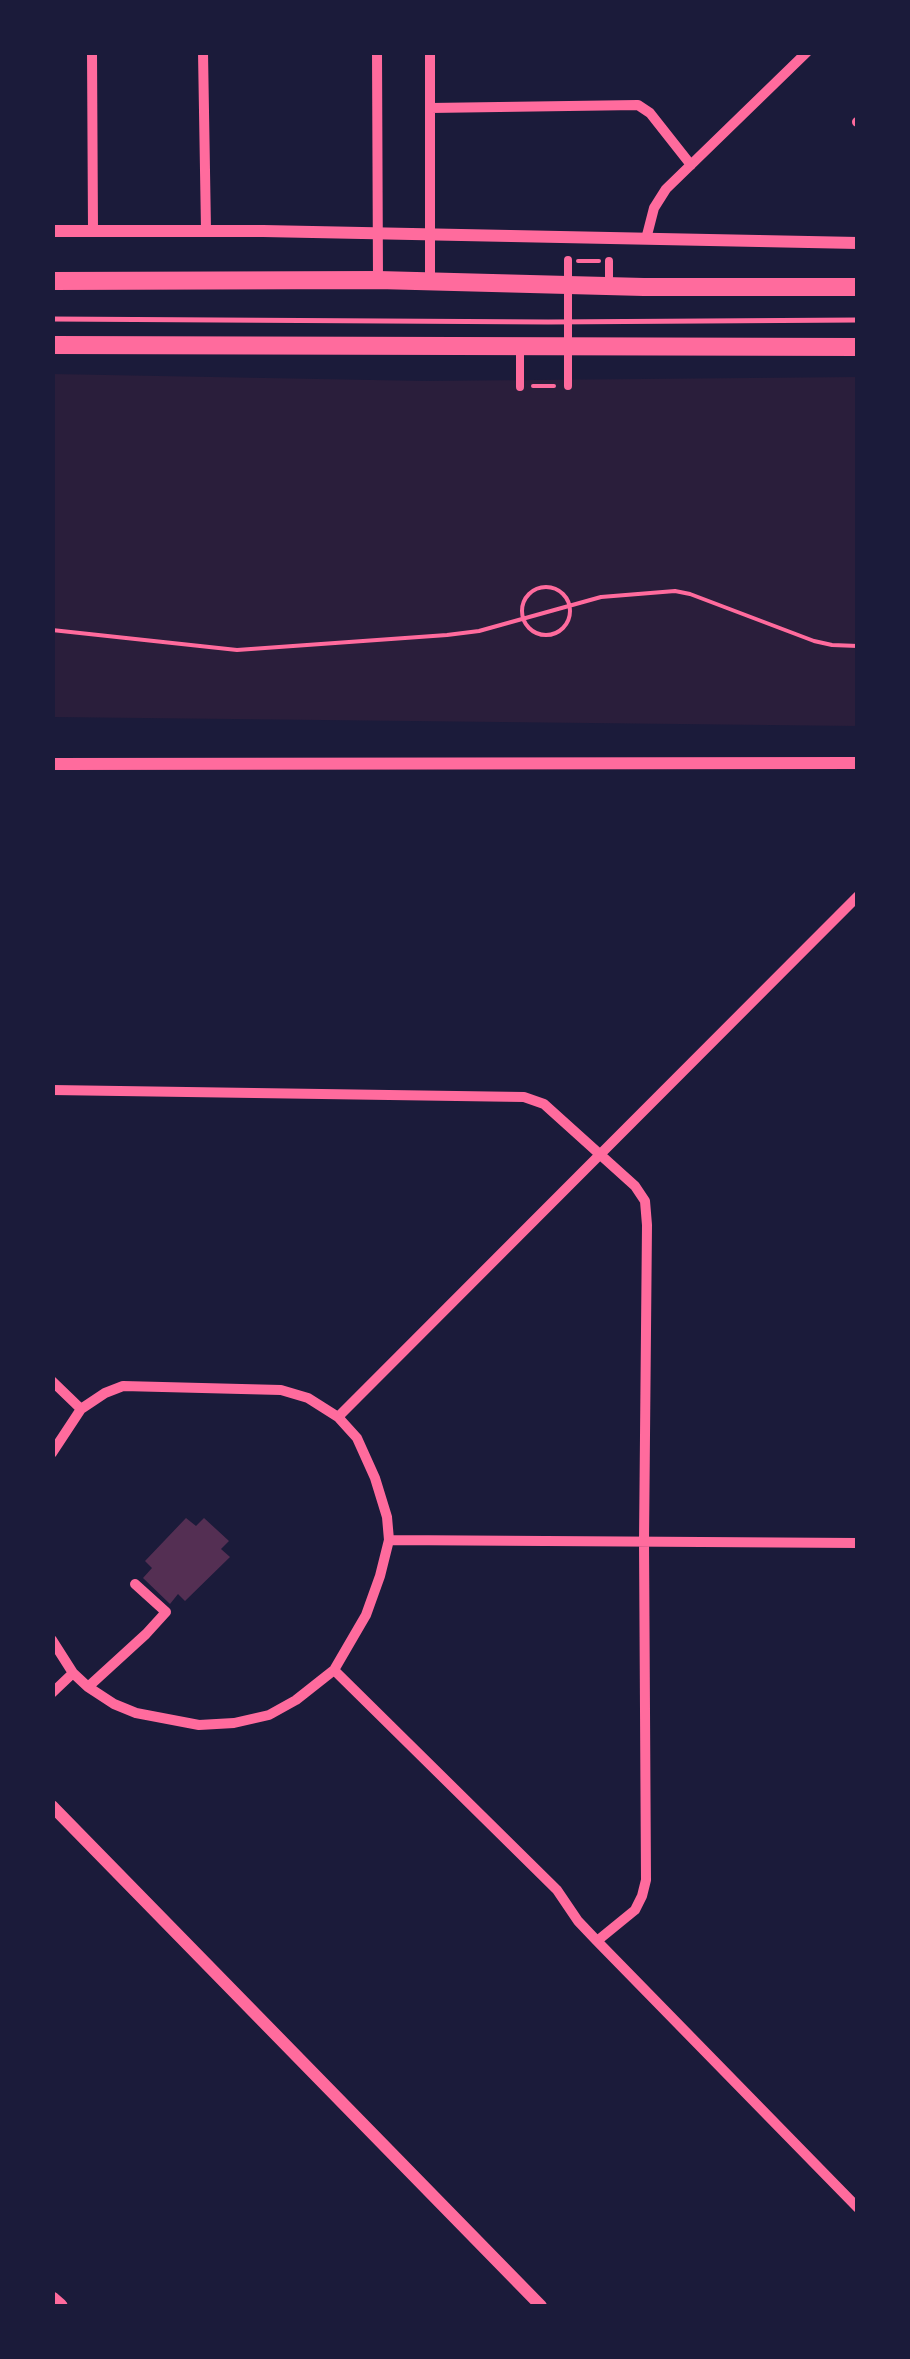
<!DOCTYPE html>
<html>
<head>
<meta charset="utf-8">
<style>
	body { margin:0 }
	#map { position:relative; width:910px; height:2359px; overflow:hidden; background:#1b1b3a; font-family:Lora,serif }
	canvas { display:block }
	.frame { position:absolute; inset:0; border:55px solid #1b1b3a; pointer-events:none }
</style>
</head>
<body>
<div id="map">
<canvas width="910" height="2359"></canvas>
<div class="frame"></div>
</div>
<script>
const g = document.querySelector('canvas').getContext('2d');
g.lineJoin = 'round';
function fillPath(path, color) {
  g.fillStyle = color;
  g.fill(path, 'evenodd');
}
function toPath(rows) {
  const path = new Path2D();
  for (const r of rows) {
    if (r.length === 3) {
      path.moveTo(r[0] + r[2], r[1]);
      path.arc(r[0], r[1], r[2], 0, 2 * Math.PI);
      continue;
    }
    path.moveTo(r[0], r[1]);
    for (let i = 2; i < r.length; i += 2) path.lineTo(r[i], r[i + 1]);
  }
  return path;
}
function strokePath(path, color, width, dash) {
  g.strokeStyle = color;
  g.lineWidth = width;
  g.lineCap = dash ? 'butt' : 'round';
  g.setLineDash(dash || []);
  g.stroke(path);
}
fillPath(toPath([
	[53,374,425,381,857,377,857,726,53,717]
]), '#2a1e3b');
fillPath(toPath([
	[186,1518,196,1526,204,1518,229,1541,221,1549,230,1557,185,1601,178,1594,170,1604,143,1578,152,1568,145,1561]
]), '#542f53');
strokePath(toPath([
	[578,261,599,261],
	[533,386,554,386],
	[546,611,24],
	[52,630,237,650,447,635,479,631,601,597,675,591,690,594,814,641,832,645,858,646]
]), '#ff6b9d', 4);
strokePath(toPath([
	[52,319,548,322,858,320]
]), '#ff6b9d', 5);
strokePath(toPath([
	[568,260,568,386],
	[609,261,609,286],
	[520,346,520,387]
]), '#ff6b9d', 8);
strokePath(toPath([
	[92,52,93,231],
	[203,52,206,230],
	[377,52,378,280],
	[430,108,638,105,650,113,691,165],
	[857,122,858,122],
	[646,239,654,208,666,189,807,52],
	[430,281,430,52],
	[52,1090,524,1097,544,1104,635,1186,645,1201,647,1225,644,1541,646,1880,642,1896,635,1910,597,1941],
	[52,1381,81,1409],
	[338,1417,858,896],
	[52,1453,81,1409,105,1393,123,1386,281,1390,308,1398,338,1417,357,1438,375,1478,387,1517,389,1540,380,1576,366,1615,334,1670,296,1700,269,1715,234,1723,199,1725,136,1713,114,1704,88,1687,73,1673,52,1640],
	[389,1540,858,1543],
	[334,1670,557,1890,578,1921,597,1941,858,2208],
	[88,1687,146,1634,166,1612,135,1584],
	[52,1693,73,1673]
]), '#ff6b9d', 10);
strokePath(toPath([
	[52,231,263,231,858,243],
	[52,764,858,763],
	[52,1806,541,2306]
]), '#ff6b9d', 12);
strokePath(toPath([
	[52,2299,60,2306]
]), '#ff6b9d', 15);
strokePath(toPath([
	[52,281,378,280,644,287,858,287],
	[52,345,858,347]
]), '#ff6b9d', 18);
</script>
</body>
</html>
